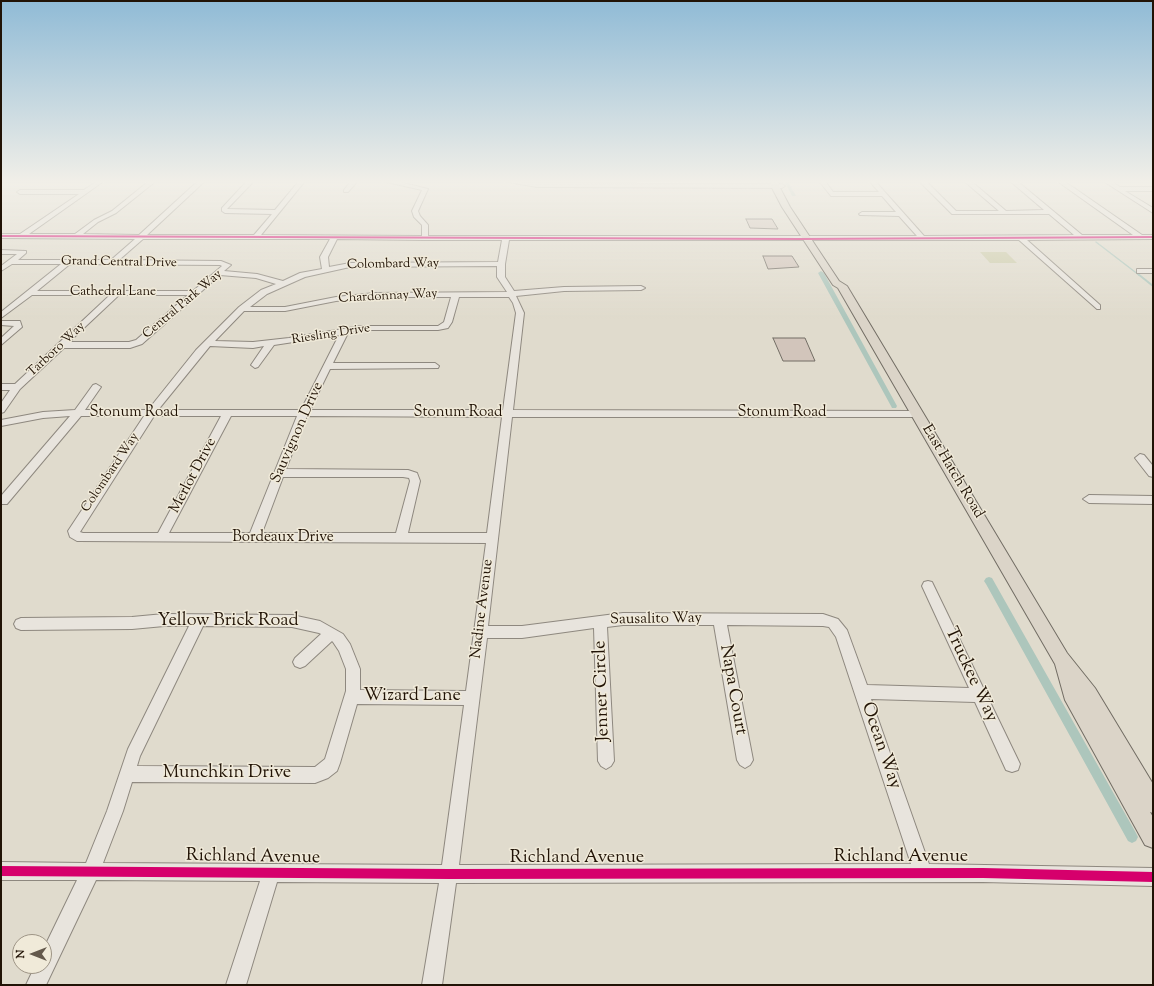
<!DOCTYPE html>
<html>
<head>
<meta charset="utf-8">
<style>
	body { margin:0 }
	#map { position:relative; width:1154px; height:986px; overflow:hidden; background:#e0dbcd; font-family:"Sorts Mill Goudy",serif }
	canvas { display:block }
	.frame { position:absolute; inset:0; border:2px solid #211306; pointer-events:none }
	.north { position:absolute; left:12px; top:934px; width:40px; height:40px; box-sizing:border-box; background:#f0ead9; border:1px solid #9d9485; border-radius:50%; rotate:270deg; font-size:11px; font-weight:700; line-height:16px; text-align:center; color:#211306 }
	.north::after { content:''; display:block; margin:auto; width:14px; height:18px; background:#64594c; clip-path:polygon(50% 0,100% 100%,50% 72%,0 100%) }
</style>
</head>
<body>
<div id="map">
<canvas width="1154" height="986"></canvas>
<div class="frame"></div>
<div class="north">N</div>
</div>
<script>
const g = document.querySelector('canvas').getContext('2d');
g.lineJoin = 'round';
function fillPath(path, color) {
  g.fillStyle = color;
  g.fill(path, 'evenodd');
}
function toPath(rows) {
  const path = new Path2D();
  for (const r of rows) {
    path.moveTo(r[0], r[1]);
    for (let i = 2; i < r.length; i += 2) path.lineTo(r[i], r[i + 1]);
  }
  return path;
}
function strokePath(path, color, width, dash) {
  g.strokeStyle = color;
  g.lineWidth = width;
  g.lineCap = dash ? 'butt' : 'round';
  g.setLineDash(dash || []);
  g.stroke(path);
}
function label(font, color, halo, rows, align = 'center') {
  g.font = font + ' "Sorts Mill Goudy",serif';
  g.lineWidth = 3;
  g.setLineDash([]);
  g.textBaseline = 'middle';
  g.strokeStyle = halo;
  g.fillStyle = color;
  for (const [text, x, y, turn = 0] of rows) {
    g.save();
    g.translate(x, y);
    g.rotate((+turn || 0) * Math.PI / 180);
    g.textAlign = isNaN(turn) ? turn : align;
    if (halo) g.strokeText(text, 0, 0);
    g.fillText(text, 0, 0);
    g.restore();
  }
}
fillPath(toPath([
	[980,252,1006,252,1017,263,990,263]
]), '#cdccab');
strokePath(toPath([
	[1096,242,1139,275]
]), '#adc6bc', 1.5);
strokePath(toPath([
	[1138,274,1153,286]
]), '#adc6bc', 2);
fillPath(toPath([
	[784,181,788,181,796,196,792,196,784,181],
	[821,271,824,273,897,406,896,408,892,408,891,406,818,273,821,271],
	[989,577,992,578,1136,833,1138,837,1136,841,1132,843,1128,841,986,584,984,581,986,578,989,577]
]), '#adc6bc');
const building = toPath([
	[746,219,772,219,778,229,750,228,746,219],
	[763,256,792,256,799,267,768,269,763,256],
	[773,338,805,338,815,361,783,361,773,338]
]);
fillPath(building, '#d2c5bb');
strokePath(building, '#726d64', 1);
const minor = toPath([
	[97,181,104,181,29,234,75,234,94,220,112,211,149,181,156,181,116,213,98,222,83,234,139,235,198,181,205,181,147,235,254,235,272,214,225,213,222,211,222,208,247,181,254,181,227,209,275,210,299,181,305,181,261,235,422,236,422,225,414,217,412,211,422,190,382,181,396,181,428,189,418,211,420,216,428,225,428,236,917,236,899,216,860,215,859,214,862,212,896,212,882,196,831,196,819,181,825,181,833,192,879,192,869,181,875,181,924,236,1074,235,1049,214,952,214,919,181,926,181,956,211,999,211,964,181,971,181,1006,211,1044,210,1010,181,1017,181,1082,235,1133,235,1057,181,1064,181,1142,235,1153,235,1153,239,1027,240,1100,305,1100,309,1097,309,1019,240,509,240,505,264,505,277,514,291,564,287,641,286,645,288,641,290,564,291,516,296,524,313,513,410,917,411,922,414,917,417,512,417,488,626,522,626,623,613,823,614,838,619,847,630,867,685,969,688,922,586,924,582,928,581,932,582,1020,764,1018,770,1012,772,1006,770,975,702,871,699,929,864,1153,868,1153,886,983,882,456,883,442,985,422,985,439,883,277,882,246,985,226,985,260,881,96,880,46,985,26,985,35,966,44,966,44,948,77,880,1,880,1,862,86,863,107,811,128,749,189,626,164,626,132,629,21,630,16,628,14,624,16,620,21,618,132,617,164,614,292,615,320,621,343,634,350,644,360,669,360,690,466,691,486,543,77,541,70,537,68,531,144,416,81,416,7,504,1,504,1,496,70,416,43,418,1,426,1,420,43,412,75,410,93,385,96,384,101,387,85,410,148,410,196,350,239,307,261,290,276,284,256,278,220,275,142,344,130,348,64,348,20,389,4,412,1,413,1,403,10,390,1,390,1,384,15,384,110,295,32,295,1,318,1,312,61,264,12,264,1,271,1,266,17,254,1,254,1,250,26,251,26,253,18,260,111,260,135,239,1,238,1,234,20,234,79,194,20,194,17,192,20,190,84,190,97,181],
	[143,239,330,239,320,257,322,269,300,273,283,281,257,274,224,271,231,265,221,261,119,260,143,239],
	[337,239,424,240,502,240,498,262,350,263,329,267,328,257,337,239],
	[70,264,220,265,222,266,193,291,37,291,70,264],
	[497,266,497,277,507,292,375,293,336,297,285,307,250,307,267,294,305,277,350,267,497,266],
	[119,295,188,295,136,340,129,342,69,342,119,295],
	[375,297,451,297,444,322,438,326,361,326,289,338,253,342,215,341,244,311,285,311,336,301,375,297],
	[459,297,509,297,513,303,516,313,503,410,310,410,330,369,438,368,439,366,435,363,333,363,348,333,361,330,438,330,448,328,452,322,459,297],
	[339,335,301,410,158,410,210,346,253,348,264,346,251,365,255,368,258,367,274,345,339,335],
	[154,416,221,416,158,533,83,533,80,532,154,416],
	[231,416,297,416,250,533,169,533,231,416],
	[307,416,502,417,487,533,408,533,420,481,417,473,408,470,286,469,307,416],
	[283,477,403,477,409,478,410,481,396,533,262,533,283,477],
	[623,625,714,625,737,760,740,765,745,768,750,765,753,760,727,625,823,626,829,627,836,637,911,864,459,865,487,638,522,638,594,628,598,761,601,766,606,769,611,766,614,761,607,627,623,625],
	[203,626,292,627,319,633,321,634,295,658,293,662,295,666,300,668,305,666,332,641,333,642,339,651,346,669,346,691,325,759,315,767,137,766,140,756,203,626],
	[357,704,464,705,442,865,103,863,123,811,132,782,315,783,328,778,337,771,340,763,357,704],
	[351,181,358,181,348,192,344,192,344,190,351,181],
	[502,181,537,183,782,184,785,186,782,188,537,187,502,181],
	[1103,181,1111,181,1120,187,1153,187,1153,191,1125,191,1153,208,1153,213,1103,181],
	[1137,269,1153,269,1153,273,1137,273,1137,269],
	[1,321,20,321,22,327,1,345,1,338,14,326,1,325,1,321],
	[1140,454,1144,455,1153,466,1153,477,1149,476,1135,458,1140,454],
	[1089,495,1153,496,1153,504,1089,503,1083,499,1089,495]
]);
const major = toPath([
	[771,181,779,181,779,186,790,207,839,281,847,286,1067,653,1095,688,1153,784,1153,813,1150,812,1153,817,1153,848,1145,845,1065,700,1055,664,838,288,833,285,782,207,771,186,771,181]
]);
strokePath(minor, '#8e887f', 2);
strokePath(major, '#726d64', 2);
fillPath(minor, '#e8e4dd');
fillPath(major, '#dbd4c8');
fillPath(toPath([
	[1,235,801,238,1153,236,1153,238,801,240,1,237,1,235],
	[1,866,449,869,983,868,1153,872,1153,882,983,878,449,879,1,876,1,866]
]), '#d6006c');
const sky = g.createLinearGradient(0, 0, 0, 319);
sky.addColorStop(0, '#90bbd6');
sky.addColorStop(0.57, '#f1efe8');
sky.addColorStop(1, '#f1efe800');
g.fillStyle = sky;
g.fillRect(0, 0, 1154, 319);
label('13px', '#211306', '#f0ead9', [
	["Grand Central Drive",119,263,1],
	["Colombard Way",393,265,-1],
	["Cathedral Lane",113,293],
	["Chardonnay Way",388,297,-3],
	["Central Park Way",183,305,-40],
	["Riesling Drive",331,335,-9],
	["Tarboro Way",57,350,-43],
	["Colombard Way",111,473,-56]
]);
label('15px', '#211306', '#f0ead9', [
	["Stonum Road",134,413],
	["Stonum Road",458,413],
	["Stonum Road",782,413],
	["Sauvignon Drive",298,433,-66],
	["East Hatch Road",952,472,59],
	["Merlot Drive",194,476,-62],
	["Bordeaux Drive",283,538],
	["Nadine Avenue",483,609,-83],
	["Sausalito Way",656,620,-1]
]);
label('18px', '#211306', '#f0ead9', [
	["Yellow Brick Road",228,622],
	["Truckee Way",970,675,65],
	["Napa Court",732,690,80],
	["Jenner Circle",603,691,-92],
	["Wizard Lane",412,697],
	["Ocean Way",880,746,71],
	["Munchkin Drive",227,774],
	["Richland Avenue",253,858,1],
	["Richland Avenue",901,858],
	["Richland Avenue",577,859]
]);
</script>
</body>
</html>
